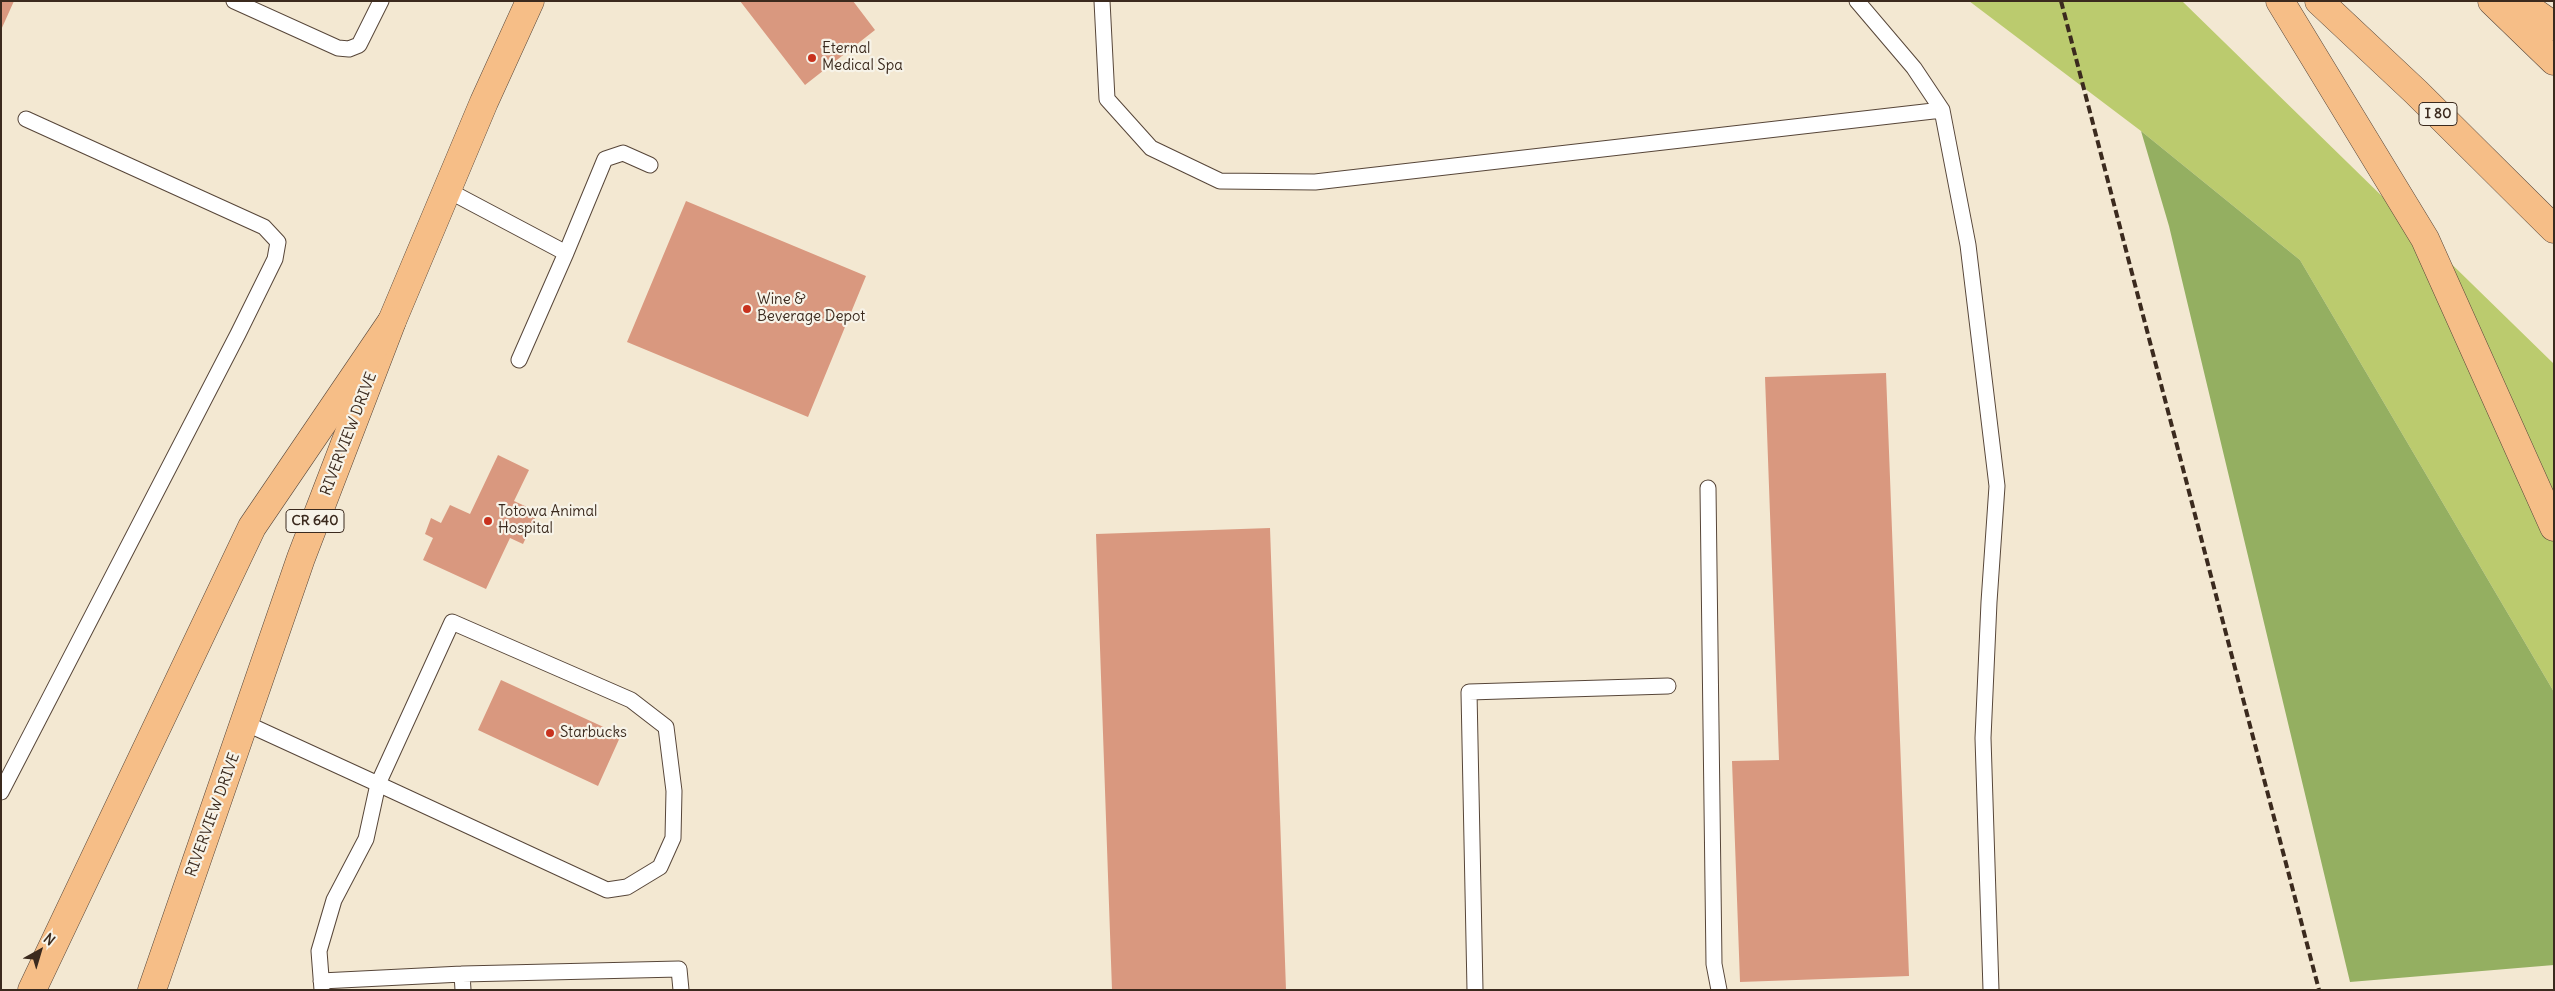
<!DOCTYPE html>
<html>
<head>
<meta charset="utf-8">
<style>
	body { margin:0 }
	#map { position:relative; width:2555px; height:991px; overflow:hidden; background:#f3e8d2; font-family:Delius,sans-serif }
	canvas { display:block }
	.frame { position:absolute; inset:0; border:2px solid #3b2a1e; pointer-events:none }
	.north { position:absolute; left:15px; top:926px; width:50px; height:50px; -webkit-text-stroke:4px #f7f3e8; paint-order:stroke; rotate:39deg; font-size:14px; font-weight:700; line-height:20px; text-align:center; color:#3b2a1e }
	.north::after { content:''; display:block; margin:auto; width:18px; height:22px; background:#3b2a1e; clip-path:polygon(50% 0,100% 100%,50% 72%,0 100%) }
</style>
</head>
<body>
<div id="map">
<canvas width="2555" height="991"></canvas>
<div class="frame"></div>
<div class="north">N</div>
</div>
<script>
const g = document.querySelector('canvas').getContext('2d');
g.lineJoin = 'round';
function fillPath(path, color) {
  g.fillStyle = color;
  g.fill(path, 'evenodd');
}
function toPath(rows) {
  const path = new Path2D();
  for (const r of rows) {
    path.moveTo(r[0], r[1]);
    for (let i = 2; i < r.length; i += 2) path.lineTo(r[i], r[i + 1]);
  }
  return path;
}
function strokePath(path, color, width, dash) {
  g.strokeStyle = color;
  g.lineWidth = width;
  g.lineCap = dash ? 'butt' : 'round';
  g.setLineDash(dash || []);
  g.stroke(path);
}
function label(font, color, halo, rows, align = 'center') {
  g.font = font + ' Delius,sans-serif';
  g.lineWidth = 4.5;
  g.setLineDash([]);
  g.textBaseline = 'middle';
  g.strokeStyle = halo;
  g.fillStyle = color;
  for (const [text, x, y, turn = 0] of rows) {
    g.save();
    g.translate(x, y);
    g.rotate((+turn || 0) * Math.PI / 180);
    g.textAlign = isNaN(turn) ? turn : align;
    if (halo) g.strokeText(text, 0, 0);
    g.fillText(text, 0, 0);
    g.restore();
  }
}
fillPath(toPath([
	[1969,1,2182,1,2554,364,2554,692,2300,260,2141,131]
]), '#bbcb6e');
fillPath(toPath([
	[2141,131,2300,260,2554,692,2554,965,2350,982,2169,226]
]), '#94af61');
fillPath(toPath([
	[1,1,14,1,1,30],
	[740,1,853,1,875,30,805,85],
	[686,201,866,276,808,417,627,342],
	[1886,373,1909,976,1740,982,1732,761,1779,760,1765,377],
	[498,455,529,470,514,501,538,512,523,544,510,538,486,589,423,560,433,538,425,534,431,518,441,523,450,505,470,514],
	[1270,528,1286,990,1112,990,1096,534],
	[501,680,621,735,598,786,478,730]
]), '#d9987f');
const lane = toPath([
	[234,1,338,48,349,49,359,45,381,1],
	[1102,1,1107,99,1151,148,1220,181,1315,182,1942,110],
	[1857,1,1914,68,1942,110,1968,245,1997,486,1989,602,1983,738,1991,990],
	[449,191,566,253,605,159,623,153,650,165],
	[519,360,566,253],
	[1708,488,1714,964,1719,990],
	[245,723,378,784,607,890,627,887,660,867,673,838,674,791,666,727,631,700,452,622,378,784,366,839,334,900,319,951,322,990],
	[1,792,238,334,275,259,278,242,264,227,26,119],
	[462,974,463,990],
	[321,981,462,974,679,969,681,990],
	[1475,990,1469,692,1668,686]
]);
const primary = toPath([
	[152,990,301,558,392,321,484,102,530,1]
]);
const highway = toPath([
	[2280,1,2425,239,2554,527],
	[2319,1,2416,92,2554,229],
	[2492,1,2554,61],
	[2518,1,2554,26],
	[32,990,252,527,392,321]
]);
strokePath(lane, '#574639', 17);
strokePath(primary, '#574639', 29);
strokePath(highway, '#574639', 29);
strokePath(lane, '#fff', 15);
strokePath(primary, '#f6be87', 28);
strokePath(highway, '#f6be87', 28);
strokePath(toPath([
	[2061,1,2319,990]
]), '#3b2a1e', 4, [8, 4]);
for (const [x, y, r, color] of [
	[812,58,5,"#c8321e"],
	[747,309,5,"#c8321e"],
	[488,521,5,"#c8321e"],
	[550,733,5,"#c8321e"]
]) {
  const dot = new Path2D();
  dot.arc(x, y, r, 0, 2 * Math.PI);
  g.fillStyle = color;
  g.fill(dot);
  strokePath(dot, '#f7f3e8', 2);
}
for (const [x, y, w] of [
	[2438,114,38],
	[315,521,58]
]) {
  const box = new Path2D();
  box.roundRect(x - w / 2, y - 11.5, w, 23, 4);
  g.fillStyle = '#f7f3e8';
  g.fill(box);
  strokePath(box, '#3b2a1e', 1);
}
label('bold 14px', '#3b2a1e', null, [
	["I 80",2438,114],
	["CR 640",315,521]
]);
label('15px', '#3b2a1e', '#f7f3e8', [
	["Eternal",822,49],
	["Medical Spa",822,66],
	["Wine &",757,300],
	["Beverage Depot",757,317],
	["Totowa Animal",498,512],
	["Hospital",498,529],
	["Starbucks",560,733]
], 'left');
label('15px', '#3b2a1e', '#f7f3e8', [
	["RIVERVIEW DRIVE",349,434,-69],
	["RIVERVIEW DRIVE",213,815,-70]
]);
</script>
</body>
</html>
